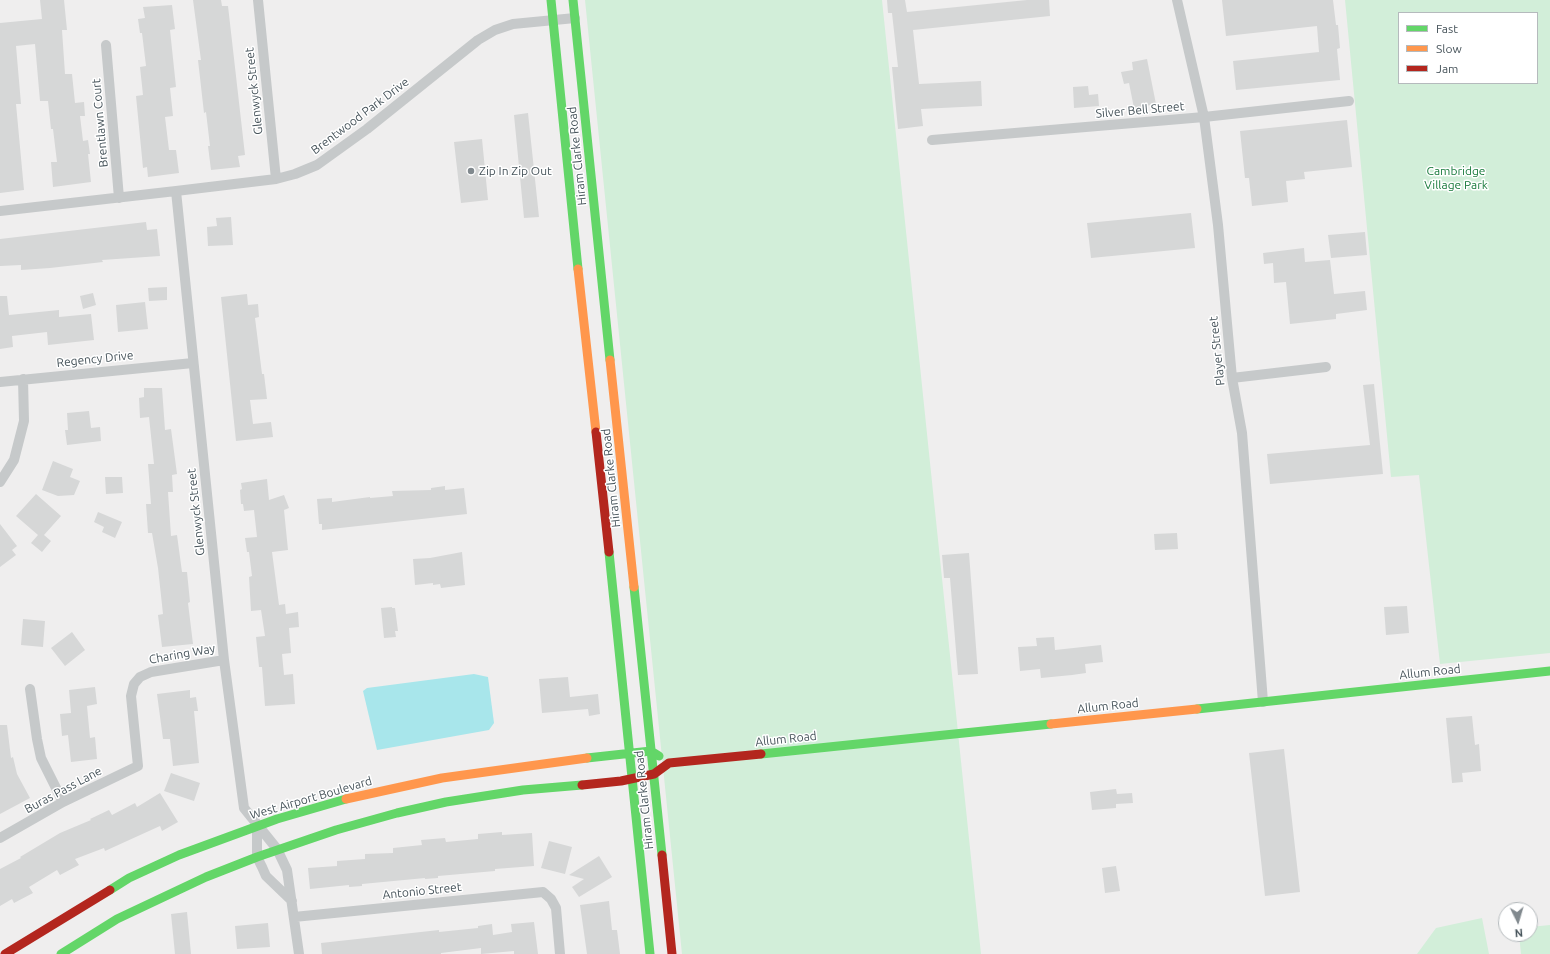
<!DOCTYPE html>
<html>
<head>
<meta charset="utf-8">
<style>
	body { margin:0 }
	#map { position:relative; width:1550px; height:954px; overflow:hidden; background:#efeeee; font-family:Ubuntu,sans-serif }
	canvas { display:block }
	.legend { position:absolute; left:1398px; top:12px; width:140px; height:72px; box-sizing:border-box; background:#fff; border:1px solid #b5babd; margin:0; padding:5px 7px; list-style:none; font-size:12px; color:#46535a }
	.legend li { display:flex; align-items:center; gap:8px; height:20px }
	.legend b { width:20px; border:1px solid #b5babd }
	.north { position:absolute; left:1498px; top:902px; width:40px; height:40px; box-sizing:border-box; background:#fff; border:1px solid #b5babd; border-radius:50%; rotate:175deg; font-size:11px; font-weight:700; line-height:16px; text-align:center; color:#46535a }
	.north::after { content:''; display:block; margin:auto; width:14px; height:18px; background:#81898e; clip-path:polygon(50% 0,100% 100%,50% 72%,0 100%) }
</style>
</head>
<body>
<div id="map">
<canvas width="1550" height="954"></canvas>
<ul class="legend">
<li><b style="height:5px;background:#63d668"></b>Fast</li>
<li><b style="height:5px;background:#ff974d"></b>Slow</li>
<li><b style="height:5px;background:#b3261e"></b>Jam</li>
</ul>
<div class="north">N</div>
</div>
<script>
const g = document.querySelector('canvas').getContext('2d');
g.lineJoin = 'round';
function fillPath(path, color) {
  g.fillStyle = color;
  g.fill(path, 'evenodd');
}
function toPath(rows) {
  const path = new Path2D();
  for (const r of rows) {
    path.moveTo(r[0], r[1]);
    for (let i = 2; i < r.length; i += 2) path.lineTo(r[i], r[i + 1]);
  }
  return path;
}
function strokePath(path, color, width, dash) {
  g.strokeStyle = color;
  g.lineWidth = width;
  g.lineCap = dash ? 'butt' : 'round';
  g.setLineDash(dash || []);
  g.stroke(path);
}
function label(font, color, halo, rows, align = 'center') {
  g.font = font + ' Ubuntu,sans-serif';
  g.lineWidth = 3;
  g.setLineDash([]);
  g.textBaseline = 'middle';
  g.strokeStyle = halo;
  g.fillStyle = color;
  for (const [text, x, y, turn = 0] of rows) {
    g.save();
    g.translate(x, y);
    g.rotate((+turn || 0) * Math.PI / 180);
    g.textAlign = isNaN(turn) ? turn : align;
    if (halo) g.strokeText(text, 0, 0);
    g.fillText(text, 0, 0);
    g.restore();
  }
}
fillPath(toPath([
	[585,0,882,0,981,954,682,954],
	[1345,0,1550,0,1550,653,1440,664,1419,475,1391,477],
	[1399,13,1537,13,1537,83,1399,83],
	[1482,918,1489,954,1417,954,1436,928],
	[1550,925,1550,954,1521,954,1519,934,1530,934,1530,927]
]), '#d2eed9');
fillPath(toPath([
	[474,674,488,677,494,723,489,730,377,750,363,691,367,688]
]), '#a8e6eb');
fillPath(toPath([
	[40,0,64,0,67,30,62,30,65,74,72,74,75,103,84,102,85,116,80,116,83,141,88,140,90,154,88,154,91,182,53,187,51,162,57,162,53,129,51,129,48,101,40,101,35,44,16,46,21,104,16,104,24,190,0,193,0,23,42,19],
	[193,0,221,0,222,6,228,6,245,155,238,156,240,167,211,170,208,146,210,146,206,112,204,113,198,60,201,60],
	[887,0,905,0,907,12,1027,0,1049,0,1050,16,913,30,919,84,981,81,982,106,921,109,923,126,898,129,892,67,898,67,892,13,888,13],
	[1222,0,1333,0,1336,25,1338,25,1340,48,1337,49,1340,80,1236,90,1233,61,1319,52,1317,26,1226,36],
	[172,5,175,29,170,30,176,87,170,88,173,116,165,117,169,150,176,150,179,173,148,177,147,167,143,168,136,96,143,95,140,67,146,66,142,33,140,33,138,19,145,18,143,7],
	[1147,59,1156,104,1134,108,1129,83,1124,84,1121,72,1133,70,1132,62],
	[1088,86,1089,95,1098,94,1099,106,1074,108,1073,87],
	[528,113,539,217,524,218,514,115],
	[1347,120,1352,167,1304,172,1305,179,1286,181,1288,202,1252,206,1249,178,1245,178,1240,131],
	[482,139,488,200,461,203,454,142],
	[1191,213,1195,248,1091,258,1087,223],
	[231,217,233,245,208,246,207,227,217,226,216,218],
	[146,222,147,230,157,229,160,256,102,260,103,262,50,268,21,270,21,265,0,266,0,239],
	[1365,232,1367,255,1331,258,1328,235],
	[1304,248,1305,262,1330,260,1334,294,1365,291,1367,310,1336,314,1336,319,1290,324,1286,282,1274,283,1273,263,1264,264,1263,253],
	[167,287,167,300,149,301,148,288],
	[93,293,96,305,83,309,80,296],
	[247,294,248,305,258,304,259,317,255,318,262,374,264,374,267,399,250,400,253,424,271,422,273,437,236,441,221,297],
	[0,296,7,296,9,315,59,310,59,317,91,314,94,340,48,345,47,332,12,336,13,347,0,349],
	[145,302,148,329,118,332,116,305],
	[1374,384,1383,474,1270,484,1267,454,1370,445,1363,385],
	[144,388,162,388,165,430,171,429,177,474,172,475,173,492,168,492,171,536,177,535,182,572,187,572,190,602,188,603,193,644,162,647,158,615,163,614,158,568,152,533,148,533,146,504,151,504,148,464,154,464,149,417,140,418,139,398,144,397],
	[89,411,91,428,100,427,101,441,67,445,65,430,68,430,67,413],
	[53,461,73,469,70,477,80,481,74,495,58,496,42,490],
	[105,477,122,477,123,493,106,494],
	[267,479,269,500,284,495,289,508,284,510,288,550,272,552,279,605,285,604,286,614,298,612,299,627,289,628,291,653,282,654,284,675,293,674,295,704,265,706,262,667,259,667,256,637,265,636,261,610,251,611,249,577,252,576,249,552,247,552,245,538,257,537,254,510,244,511,243,504,241,504,240,490,242,489,241,483],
	[445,486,445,490,464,488,467,514,322,530,322,524,319,524,317,499,332,498,332,502,370,497,370,498,393,496,392,491,431,490,431,488],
	[36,494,61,516,44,535,51,541,42,552,31,543,38,535,16,516],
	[98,512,122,522,115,538,102,532,104,527,94,522],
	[0,524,17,546,12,550,16,555,0,567],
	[1177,533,1178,549,1155,550,1154,534],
	[462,552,465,585,441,588,440,584,433,585,433,583,415,585,413,559,430,558],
	[969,553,978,674,958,675,950,578,944,578,942,555],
	[1407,606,1409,633,1386,635,1384,607],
	[392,607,392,608,395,608,398,631,395,631,396,637,384,638,381,608],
	[23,619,45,621,43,647,21,645],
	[72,632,85,650,65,666,51,648],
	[1054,637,1055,650,1101,645,1103,662,1085,664,1086,673,1072,675,1041,678,1040,669,1020,671,1018,647,1037,646,1036,638],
	[568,677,570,697,598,694,600,714,589,716,588,709,542,713,539,679],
	[95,687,97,704,87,706,90,738,95,737,97,759,71,762,68,735,62,736,60,714,71,713,69,690],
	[190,690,190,698,196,697,198,711,194,711,199,763,173,766,170,739,163,739,157,694],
	[1472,716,1475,745,1479,744,1481,771,1462,773,1463,782,1452,783,1446,718],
	[0,725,7,725,11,758,13,757,17,774,30,798,0,814],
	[1284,749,1300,892,1265,896,1249,753],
	[171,773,200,783,194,801,164,791],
	[1116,789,1117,794,1132,793,1133,803,1116,804,1116,808,1092,810,1090,792],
	[160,793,178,822,162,831,160,826,105,851,104,848,75,859,79,865,60,875,57,870,29,887,33,893,14,903,12,899,0,906,0,869,21,858,20,857,60,833,91,820,90,819,109,810,112,815,135,803,137,807],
	[502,832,502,835,532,833,534,866,495,869,495,871,438,876,438,878,425,879,425,878,362,884,362,886,349,887,349,885,310,889,308,868,337,866,337,861,365,859,365,854,393,853,393,848,422,845,421,840,445,838,446,842,478,839,478,834],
	[549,841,572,847,565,874,541,868],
	[599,856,612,877,579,897,572,887,584,879,569,875],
	[1116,866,1120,891,1105,893,1102,868],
	[609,901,612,930,617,930,620,954,587,954,580,905],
	[187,912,191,954,175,954,171,914],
	[534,922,538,954,514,954,514,951,481,954,481,948,441,953,441,954,322,954,321,943,439,930,439,932,478,928,478,926,492,924,493,935,512,932,511,924],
	[268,923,270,947,237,949,235,926]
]), '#d6d7d7');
strokePath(toPath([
	[258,0,276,179],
	[1177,0,1204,117,1218,225,1232,378,1242,433,1263,702],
	[106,45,119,198],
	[932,140,1204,117,1349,101],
	[176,191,224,660,244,808,277,849,287,870,299,954],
	[0,211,176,191,276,179,295,174,317,165,367,129,478,40,495,30,513,24,575,18],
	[1232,378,1326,367],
	[0,382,193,363],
	[0,482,14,460,24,421,23,379],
	[30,689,37,739,41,758,63,802],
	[257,826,257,857,262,867,266,876,292,901],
	[0,838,63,802,138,766,131,696,134,684,140,677,151,672,224,660],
	[294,917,543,892,551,899,556,908,560,954]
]), '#c6c9ca', 10);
strokePath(toPath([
	[551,0,578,269],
	[573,0,610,360],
	[609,552,650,954],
	[634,587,662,855],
	[1197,709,1550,671],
	[761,754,1051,724],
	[587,758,651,751,659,756],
	[110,890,129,878,179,855,277,819,346,799],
	[61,954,117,919,206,877,257,857,336,830,397,813,446,802,523,790,582,785]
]), '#63d668', 9);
strokePath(toPath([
	[578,269,596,432],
	[610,360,634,587],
	[1051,724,1197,709],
	[346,799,442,778,587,758]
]), '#ff974d', 9);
strokePath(toPath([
	[596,432,609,552],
	[582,785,621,781,654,774,669,763,761,754],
	[662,855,672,954],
	[5,954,110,890]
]), '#b3261e', 9);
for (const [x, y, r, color] of [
	[471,171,4,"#81898e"]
]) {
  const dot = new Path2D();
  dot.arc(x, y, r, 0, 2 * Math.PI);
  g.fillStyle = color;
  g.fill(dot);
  strokePath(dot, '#fff', 1.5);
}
label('12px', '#46535a', '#fff', [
	["Glenwyck Street",254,91,-96],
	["Silver Bell Street",1140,110,-5],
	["Brentwood Park Drive",360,116,-37],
	["Brentlawn Court",100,123,-95],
	["Hiram Clarke Road",577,156,-96],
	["Player Street",1217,351,-96],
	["Regency Drive",95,359,-6],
	["Hiram Clarke Road",611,478,-96],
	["Glenwyck Street",196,512,-96],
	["Charing Way",182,654,-10],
	["Allum Road",1430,672,-6],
	["Allum Road",1108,706,-6],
	["Allum Road",786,739,-6],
	["Buras Pass Lane",63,790,-28],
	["West Airport Boulevard",311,798,-16],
	["Hiram Clarke Road",644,800,-96],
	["Antonio Street",422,891,-6]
]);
label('12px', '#46535a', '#fff', [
	["Zip In Zip Out",479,171]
], 'left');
label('12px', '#187a3c', '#fff', [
	["Cambridge",1456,171],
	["Village Park",1456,185]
]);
</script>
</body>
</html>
